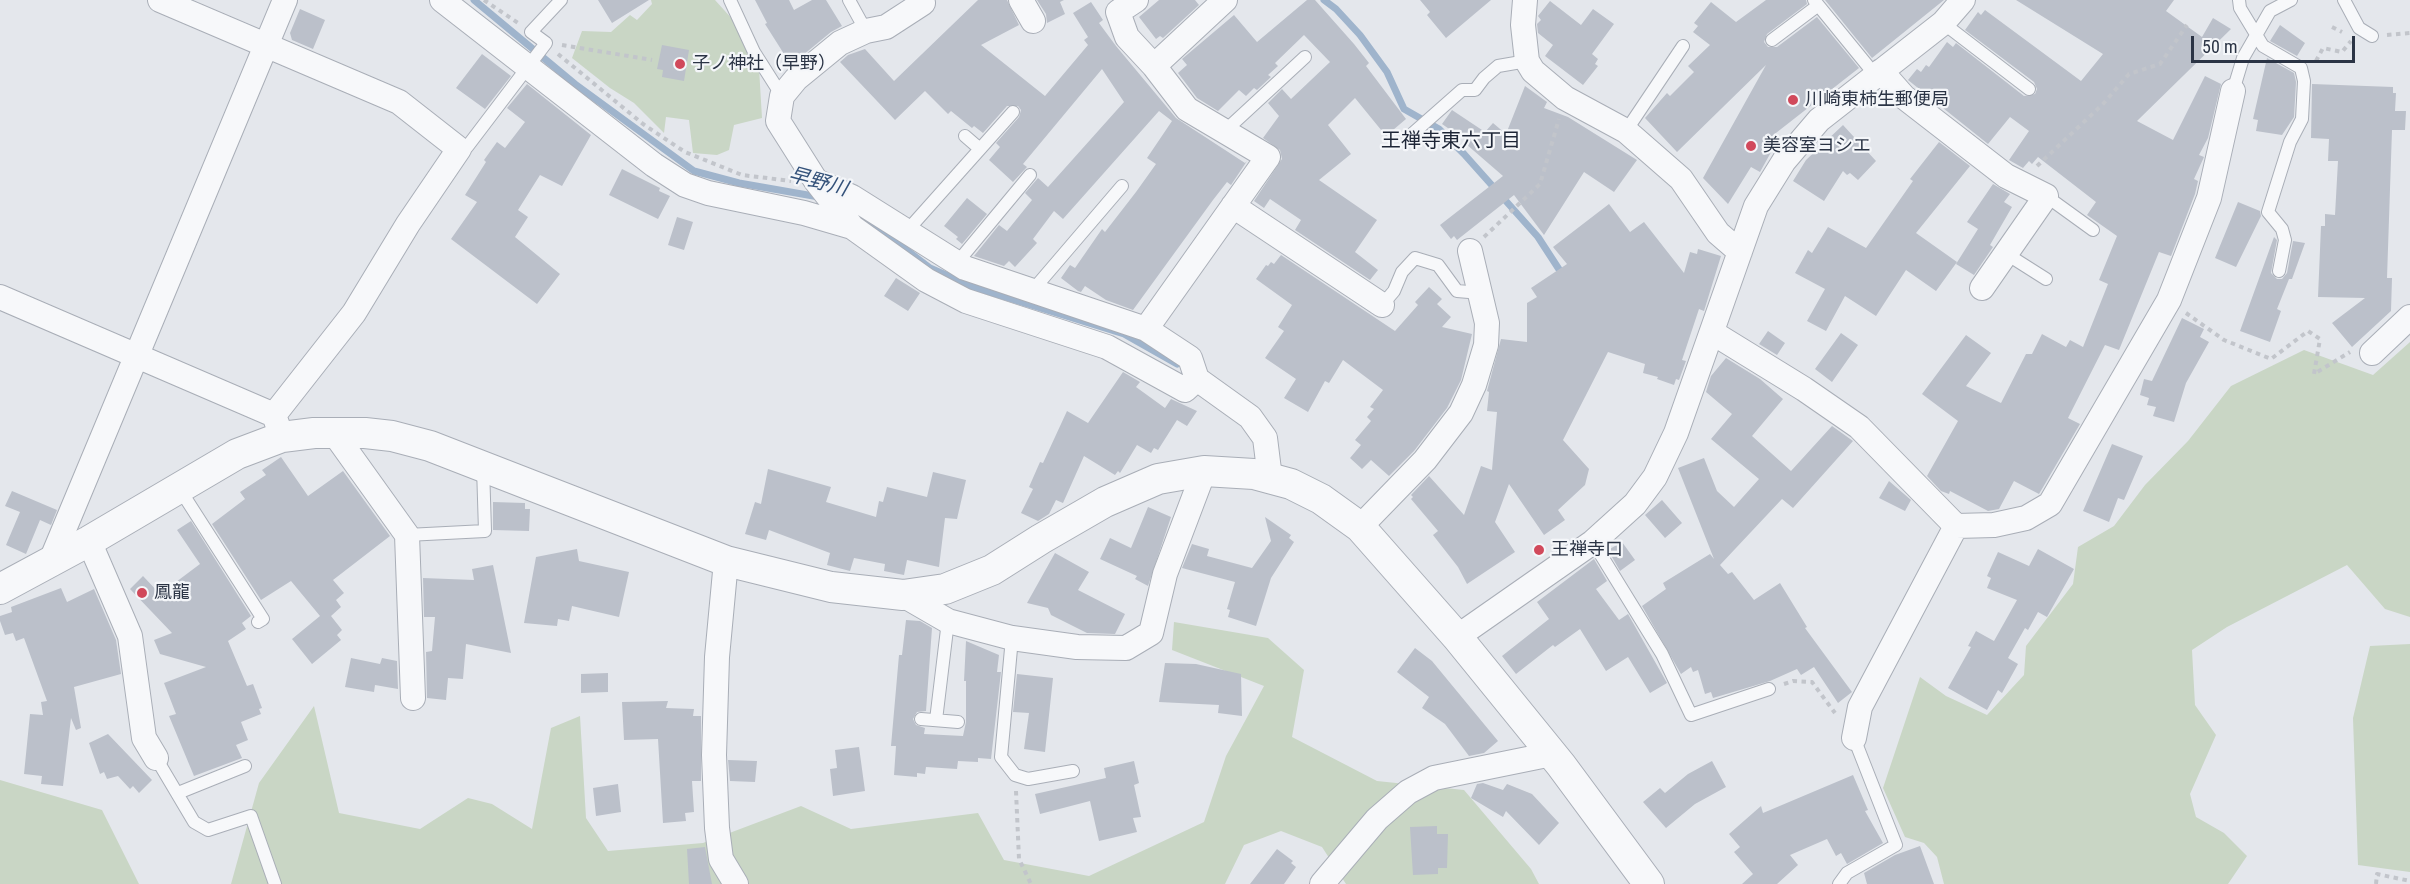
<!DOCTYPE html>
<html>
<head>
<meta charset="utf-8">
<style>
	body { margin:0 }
	#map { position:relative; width:2410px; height:884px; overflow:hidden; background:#e4e7ec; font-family:"Roboto Condensed",sans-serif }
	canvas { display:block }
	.scale { position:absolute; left:2191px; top:36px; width:164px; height:27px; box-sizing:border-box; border:3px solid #2b3445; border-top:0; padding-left:8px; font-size:18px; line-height:21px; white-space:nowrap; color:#2b3445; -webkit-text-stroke:4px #f4f6f9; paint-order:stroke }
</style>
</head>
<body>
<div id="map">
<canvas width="2410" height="884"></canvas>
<div class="scale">50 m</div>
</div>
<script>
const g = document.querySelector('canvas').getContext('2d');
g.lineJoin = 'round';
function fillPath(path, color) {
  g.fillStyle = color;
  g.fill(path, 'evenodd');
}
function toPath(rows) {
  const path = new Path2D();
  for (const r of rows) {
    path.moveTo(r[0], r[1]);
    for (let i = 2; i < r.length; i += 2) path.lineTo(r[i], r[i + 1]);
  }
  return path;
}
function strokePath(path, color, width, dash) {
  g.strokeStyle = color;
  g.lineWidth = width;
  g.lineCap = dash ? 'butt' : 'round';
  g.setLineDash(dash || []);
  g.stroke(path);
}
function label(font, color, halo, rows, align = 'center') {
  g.font = font + ' "Roboto Condensed","Noto Sans JP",sans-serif';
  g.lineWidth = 4.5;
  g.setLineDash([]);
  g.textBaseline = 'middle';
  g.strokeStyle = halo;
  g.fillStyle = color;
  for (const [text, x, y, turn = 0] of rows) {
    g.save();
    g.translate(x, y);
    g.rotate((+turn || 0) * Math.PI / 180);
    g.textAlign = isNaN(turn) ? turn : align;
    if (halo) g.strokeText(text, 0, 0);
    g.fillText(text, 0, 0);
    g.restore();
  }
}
fillPath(toPath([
	[651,0,715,0,734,21,759,68,762,118,734,125,729,150,717,155,693,153,689,120,666,117,664,133,634,103,610,88,572,58,582,31,611,32,630,15,637,20,652,4],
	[2410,342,2410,617,2385,609,2347,565,2227,627,2192,650,2195,705,2216,735,2190,794,2196,817,2224,833,2247,856,2228,884,1944,884,1937,857,1924,843,1905,837,1883,788,1920,677,1946,696,1987,715,2024,675,2026,646,2073,584,2078,547,2114,526,2145,485,2188,441,2231,386,2304,350,2373,375],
	[1174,622,1268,638,1304,670,1292,737,1377,781,1464,790,1531,869,1539,884,1346,884,1322,847,1281,831,1244,845,1225,884,231,884,259,783,314,706,339,813,420,829,468,798,492,804,532,829,551,728,580,716,586,818,608,851,703,843,801,806,851,829,978,813,1004,860,1089,876,1204,822,1226,756,1264,686,1172,650],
	[2410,644,2410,872,2358,865,2353,718,2370,646],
	[0,780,102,810,139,884,0,884]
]), '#c9d6c5');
strokePath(toPath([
	[474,0,575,84,694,171,739,183,819,197],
	[1324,0,1336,9,1360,35,1387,72,1404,109,1439,129,1464,154,1538,237,1564,277],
	[862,216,930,268,973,287,1124,334,1177,364]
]), '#9fb4cc', 7);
fillPath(toPath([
	[598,0,649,0,612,23],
	[755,0,789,0,794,10,812,0,826,0,842,26,831,32,791,65,765,24,767,23],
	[978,0,1007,0,1019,25,981,45,1045,96,1088,45,1084,40,1088,37,1073,13,1091,2,1103,20,1099,23,1116,46,1176,118,1245,163,1247,161,1231,185,1227,182,1213,200,1133,310,1106,300,1085,286,1081,292,1078,291,1061,278,1070,265,1075,268,1102,229,1105,232,1136,192,1156,164,1147,158,1172,121,1159,111,1063,219,1054,211,1033,239,1037,243,1015,267,1009,261,1004,266,974,256,999,225,1007,231,1032,200,1025,193,1038,178,1048,187,1124,102,1102,69,1023,164,1027,167,1013,182,989,160,1000,147,996,143,1019,117,1021,110,1018,106,1007,106,983,133,974,126,972,128,951,111,948,114,925,91,895,120,840,62,848,55,865,49,894,81],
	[1037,0,1064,0,1060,2,1065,14,1047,23,1046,14],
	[1159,0,1195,0,1199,5,1163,38,1160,36,1156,39,1139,17],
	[1307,0,1315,0,1354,44,1369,63,1366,66,1406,119,1386,136,1355,98,1328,125,1351,154,1319,180,1377,220,1355,252,1378,270,1370,280,1295,230,1301,220,1270,199,1264,208,1254,201,1282,159,1280,150,1263,138,1279,116,1268,103,1282,89,1291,99,1330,62,1304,35,1275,63,1278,66,1268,75,1271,77,1257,90,1254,88,1246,96,1239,90,1218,111,1197,98,1178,73,1187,65,1182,59,1234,15,1257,42],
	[1420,0,1491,0,1446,38,1427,15,1430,12],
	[1766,0,1806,0,1807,4,1767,34,1764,42,1768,47,1777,47,1817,17,1859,68,1767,140,1775,145,1760,172,1751,167,1728,204,1703,178,1766,65,1677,152,1645,118,1667,93,1670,96,1694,72,1688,66,1710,45,1693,32,1698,26,1694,23,1711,2,1736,22],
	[1825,0,1944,0,1872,58],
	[2016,0,2174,0,2166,11,2202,37,2213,18,2231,29,2137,121,2173,140,2205,76,2221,84,2208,138,2199,155,2204,157,2194,179,2198,181,2195,194,2171,256,2159,252,2119,350,2105,345,2068,418,2080,424,2039,494,2014,481,1999,509,1988,511,1950,491,1949,494,1941,491,1927,476,1958,421,1922,394,1966,335,1991,353,1966,386,2001,403,2026,354,2032,354,2042,334,2066,347,2070,340,2083,347,2108,284,2099,280,2117,236,2087,215,2096,202,2038,157,2032,164,2029,161,2023,168,2009,160,2029,131,2010,117,1988,144,1908,80,1917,69,1921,72,1926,65,1929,67,1947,42,1953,47,1956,43,2024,96,2035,94,2037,89,2034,82,1965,30,1978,12,1981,15,1985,10,2081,81,2103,54],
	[1550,1,1581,25,1593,9,1614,24,1592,54,1598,59,1595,64,1598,66,1583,85,1545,56,1553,45,1538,33,1537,24,1541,20,1538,16],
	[300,9,325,20,313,49,292,40,290,33],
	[2280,25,2305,43,2297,56,2270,41],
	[662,45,689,50,684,81,662,77,663,70,657,69],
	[482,54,511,76,485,109,456,88],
	[2267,58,2294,73,2296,82,2294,117,2282,135,2256,131,2258,120,2253,119],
	[527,84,591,135,562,186,540,175,518,210,528,217,515,237,560,274,537,304,451,239,477,202,465,195,486,162,484,160,497,142,505,148,525,122,507,108],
	[2312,84,2393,87,2393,93,2396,93,2395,111,2406,111,2405,130,2392,130,2387,278,2392,278,2391,311,2352,347,2332,323,2365,298,2318,297,2321,226,2325,226,2325,214,2335,215,2338,161,2328,161,2329,139,2311,138],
	[1525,86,1547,102,1544,108,1568,117,1637,160,1614,192,1584,172,1544,235,1514,195,1457,240,1454,236,1451,239,1440,225,1503,176,1466,144,1468,142,1442,124,1452,110,1485,132,1493,123,1506,134],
	[1843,125,1876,161,1858,180,1850,173,1847,175,1843,171,1824,201,1793,181,1806,160],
	[1939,142,1970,166,1916,233,1957,262,1936,291,1906,270,1876,316,1845,296,1826,331,1807,321,1825,289,1795,273,1808,250,1812,253,1828,227,1866,248,1913,181,1910,179],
	[622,169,660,188,659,191,670,196,658,219,609,195],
	[1993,184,2010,194,2004,202,2012,207,1990,245,1993,247,1974,275,1956,264,1978,229,1967,222],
	[967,198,987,214,962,244,956,239,958,237,944,226],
	[2238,202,2260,211,2261,216,2236,267,2215,258],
	[1609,204,1630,232,1644,222,1684,273,1690,252,1697,254,1698,249,1721,256,1704,311,1699,309,1682,360,1686,361,1679,380,1676,379,1674,385,1657,379,1658,377,1643,373,1645,364,1608,352,1563,440,1589,469,1585,485,1558,510,1565,520,1544,535,1509,484,1495,522,1515,552,1467,584,1458,567,1433,535,1438,531,1411,499,1413,497,1411,495,1429,476,1464,515,1481,466,1492,470,1497,412,1487,411,1489,392,1487,391,1501,339,1527,342,1527,303,1537,297,1531,288,1567,264,1553,247],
	[677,217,693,222,684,250,668,245],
	[2274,237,2277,240,2271,273,2277,279,2282,279,2287,273,2293,241,2305,243,2292,279,2289,279,2277,309,2281,311,2270,342,2240,331],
	[1281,255,1395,331,1418,305,1415,302,1429,287,1442,299,1437,304,1451,317,1442,327,1472,334,1461,380,1447,408,1414,451,1389,476,1371,460,1362,469,1350,458,1361,445,1355,440,1371,421,1367,417,1374,409,1370,407,1383,390,1343,360,1329,383,1325,381,1308,412,1284,398,1296,379,1265,358,1284,331,1278,327,1292,305,1256,279,1266,265,1268,266,1271,262,1274,264],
	[896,278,920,293,908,311,884,296],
	[2182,318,2204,329,2200,337,2209,342,2186,383,2174,422,2153,416,2156,407,2147,405,2149,398,2140,395,2144,379,2152,381],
	[1768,331,1785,343,1777,355,1759,344],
	[1841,333,1858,345,1832,382,1815,369],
	[1726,358,1760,379,1783,399,1752,436,1791,471,1832,426,1853,441,1793,508,1782,499,1720,565,1728,574,1732,572,1754,600,1780,583,1807,627,1805,628,1852,692,1838,703,1814,667,1801,675,1797,669,1770,681,1713,698,1711,692,1705,694,1698,670,1693,672,1691,667,1681,674,1642,606,1666,589,1663,583,1710,554,1714,559,1678,468,1704,458,1717,491,1734,507,1759,479,1711,439,1732,414,1706,392,1711,376],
	[1123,372,1140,382,1136,387,1165,408,1171,399,1197,411,1187,426,1177,420,1158,450,1154,448,1151,453,1137,445,1120,473,1118,471,1115,475,1084,456,1063,503,1056,500,1049,514,1038,521,1021,513,1033,489,1029,487,1040,462,1043,463,1067,411,1088,423],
	[2112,444,2143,456,2124,500,2118,498,2109,522,2083,511],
	[281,457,308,496,343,471,390,536,333,580,344,593,336,600,341,607,331,616,342,630,337,635,341,640,312,664,292,639,320,616,291,581,261,600,212,524,245,499,240,492,266,475,262,470],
	[768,469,831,487,826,502,876,517,879,501,883,502,887,487,927,497,933,472,966,480,957,519,945,518,939,567,907,560,904,575,884,571,885,564,854,558,850,571,827,565,830,553,769,530,766,540,745,534,755,502,761,504],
	[1889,481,1911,500,1905,511,1879,498],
	[12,491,57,510,51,525,40,520,26,554,6,545,20,512,5,506],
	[1662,500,1682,523,1665,538,1645,515],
	[493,502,525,503,525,509,530,509,529,531,493,530],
	[1148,507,1171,517,1148,586,1135,579,1137,576,1100,559,1110,538,1131,548],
	[1265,517,1291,535,1289,538,1294,542,1271,578,1256,626,1228,617,1230,610,1227,609,1235,582,1182,568,1192,544,1209,549,1207,556,1252,568,1271,541],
	[191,521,251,616,242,623,246,629,228,641,247,686,253,684,262,708,259,709,261,714,241,722,248,740,236,745,242,758,194,776,169,716,176,714,164,683,206,667,160,654,154,640,172,633,130,589,143,576,160,594,200,564,177,530],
	[1622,542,1635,560,1620,571,1608,550],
	[577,549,579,561,629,572,619,617,572,606,569,621,558,619,557,626,524,623,536,557],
	[2038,549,2074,569,2047,617,2038,612,2028,630,2025,628,2008,658,2018,664,2002,693,1998,690,1987,710,1948,688,1971,647,1968,646,1976,631,1994,641,2017,600,1987,588,1991,578,1987,576,1998,552,2029,566],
	[1055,553,1089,572,1078,590,1125,614,1115,634,1087,633,1051,615,1048,608,1027,603],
	[1594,559,1607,581,1596,589,1619,620,1628,614,1667,683,1650,693,1628,657,1606,671,1580,629,1555,647,1553,645,1516,674,1502,656,1549,619,1537,602],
	[493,565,511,653,466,644,463,679,448,678,446,700,427,698,426,652,432,651,435,617,424,617,423,578,474,580,472,569],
	[61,588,67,602,94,589,116,640,121,674,74,687,81,728,76,730,71,718,63,786,41,784,42,776,24,774,30,714,43,715,41,702,47,701,24,638,16,641,13,633,5,635,0,621,0,616,12,612,11,607],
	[906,620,920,621,932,628,926,711,917,712,913,719,916,725,925,728,924,734,963,736,966,722,966,681,964,681,966,641,999,655,997,672,1001,672,991,759,978,758,978,762,958,761,957,769,926,767,925,774,917,773,917,777,894,775,896,746,891,746,899,655,902,655],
	[1415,648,1432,661,1498,741,1484,753,1469,756,1445,724,1422,708,1429,697,1397,672],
	[351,658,380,664,382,658,397,661,398,689,375,685,374,692,345,687],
	[1165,663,1196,664,1241,674,1242,716,1218,713,1219,705,1159,702],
	[608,673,608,692,581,693,581,674],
	[1017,674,1053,678,1045,752,1024,749,1029,713,1013,712],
	[668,701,666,708,694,709,693,716,701,716,701,781,692,781,694,812,685,813,686,821,663,823,658,739,624,740,622,702],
	[108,734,152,780,139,793,133,786,130,789,118,776,107,779,104,772,100,774,89,743],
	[859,747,865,791,833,796,830,769,837,768,835,750],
	[728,760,757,761,755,782,730,781],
	[1134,761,1139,783,1134,785,1141,817,1133,818,1137,832,1099,841,1090,801,1040,814,1035,794,1106,778,1104,768],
	[1712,761,1726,787,1695,804,1666,828,1643,802,1660,788,1665,793,1688,774],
	[1853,775,1868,810,1865,811,1883,843,1847,864,1841,853,1836,856,1827,839,1790,855,1798,865,1777,884,1742,884,1753,874,1734,852,1740,847,1729,834,1761,806,1763,813],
	[1483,783,1503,790,1507,784,1532,794,1559,823,1539,845,1506,811,1503,817,1471,798,1477,784],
	[618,784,621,812,596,816,593,788],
	[1437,826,1437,834,1448,834,1447,868,1438,868,1438,874,1413,875,1410,827],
	[1920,846,1934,884,1867,884,1864,873,1895,855],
	[705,847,712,884,689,884,687,849],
	[1277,849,1293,861,1291,863,1296,867,1284,884,1250,884]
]), '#bbc0ca');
const service = toPath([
	[730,0,754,52,782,96],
	[849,0,866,31],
	[1814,0,1876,76],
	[2239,0,2240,8,2263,46,2301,68,2304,81,2302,119,2290,142,2268,212,2282,229,2285,240,2279,271],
	[2344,0,2359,28,2372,36],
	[1943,23,2029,89],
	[1772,40,1816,7],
	[2233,91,2243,58,2270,11,2291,0],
	[1226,130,1305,57],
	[1626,131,1683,46],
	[1411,135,1462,90,1475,90,1484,78,1498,66,1527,61],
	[965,136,980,149],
	[459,149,467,147,546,43,531,32,561,0],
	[2046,196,2093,230],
	[906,232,1013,112],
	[2005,253,2046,279],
	[956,264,1030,175],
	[1033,290,1122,186],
	[1382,305,1394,291,1402,272,1415,258,1438,265,1457,291,1481,293],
	[179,488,263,619,258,622],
	[407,535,485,531,483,467],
	[1593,542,1662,654,1691,715,1769,689],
	[1012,638,1001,757,1015,775,1028,779,1073,771],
	[921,719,958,722],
	[936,720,948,621],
	[156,758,194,822,208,830,251,816,275,884],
	[178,793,245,766],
	[1839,884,1847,873,1896,845,1854,738]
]);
const minor = toPath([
	[160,0,399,102,459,149,408,224,354,313,274,415],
	[442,0,654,165,685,185,708,193,804,213,852,227],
	[922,0,923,3,886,27,866,31,840,43,796,79,782,96,778,121,816,181,852,227,926,280,966,301,1107,347,1185,390,1197,379],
	[1021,0,1033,21],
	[1136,0,1118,12,1127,37,1154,66,1187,109,1268,157,1146,329],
	[1525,0,1523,25,1527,61,1533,71,1565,98,1626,131,1681,179,1718,233,1740,252],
	[1154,66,1225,0],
	[1881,71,1904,97,2006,176,2046,196,1982,288],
	[818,182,852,197,965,268,1146,329,1190,358,1197,379,1250,417,1265,438,1270,478],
	[1233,206,1382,305],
	[0,297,274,415,279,429],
	[1713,333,1804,389,1859,427,1956,526],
	[2372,353,2410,317],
	[334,433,407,535,413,698],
	[1360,527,1425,460,1461,413,1474,385,1486,345,1487,323,1470,251],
	[89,541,130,636,144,738,156,758],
	[726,561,717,657,714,755,717,828,721,859,736,884],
	[50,563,285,0],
	[903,595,948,621,1012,638,1077,647,1126,648,1151,633,1165,574,1204,471],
	[1457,637,1593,542,1635,504,1655,477,1676,433,1756,206,1784,161,1819,120,1943,23,1963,0],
	[1854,738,1860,707,1956,526,1994,525,2026,518,2050,504,2169,300,2209,198,2233,91],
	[1322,884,1377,819,1408,792,1434,778,1552,754]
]);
const tertiary = toPath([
	[0,589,89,541,237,454,282,437,314,433,365,433,392,436,430,446,726,561,831,587,903,595,945,589,992,570,1041,539,1105,502,1158,479,1204,471,1254,474,1291,484,1321,499,1360,527,1457,637,1561,765,1649,884]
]);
strokePath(service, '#a9aeb7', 14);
strokePath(minor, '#a9aeb7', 26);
strokePath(tertiary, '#a9aeb7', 32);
strokePath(toPath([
	[484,0,518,23],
	[2332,27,2342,32],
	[2387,35,2410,33],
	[562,45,652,60],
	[558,54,643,124,685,152,742,175,791,181],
	[2316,61,2323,48,2342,52,2351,41],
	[2037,166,2103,104,2129,74,2160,64,2187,25],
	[1484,237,1540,184,1559,119],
	[2186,313,2224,340,2271,359,2308,331,2320,339,2314,374,2350,352],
	[1784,684,1793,681,1812,682,1835,713],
	[1016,791,1019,859,1031,884],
	[2376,884,2377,874,2410,881]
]), '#c2c5cb', 4, [4.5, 4.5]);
strokePath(service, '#f7f8fa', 12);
strokePath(minor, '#f7f8fa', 24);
strokePath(tertiary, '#f7f8fa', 30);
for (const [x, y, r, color] of [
	[680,64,6,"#d1495b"],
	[1793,100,6,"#d1495b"],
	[1751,146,6,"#d1495b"],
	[1539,550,6,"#d1495b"],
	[142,593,6,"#d1495b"]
]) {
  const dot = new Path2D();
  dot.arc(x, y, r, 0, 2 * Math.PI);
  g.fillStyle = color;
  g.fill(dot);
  strokePath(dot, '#f4f6f9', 2);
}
label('18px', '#2b3445', '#f4f6f9', [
	["子ノ神社（早野）",692,64],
	["川崎東柿生郵便局",1805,100],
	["美容室ヨシエ",1763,146],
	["王禅寺口",1551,550],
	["鳳龍",154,593]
], 'left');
label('20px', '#1d2536', '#f4f6f9', [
	["王禅寺東六丁目",1451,142]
]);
label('italic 20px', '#34527a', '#f4f6f9', [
	["早野川",818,183,15]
]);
</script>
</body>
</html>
